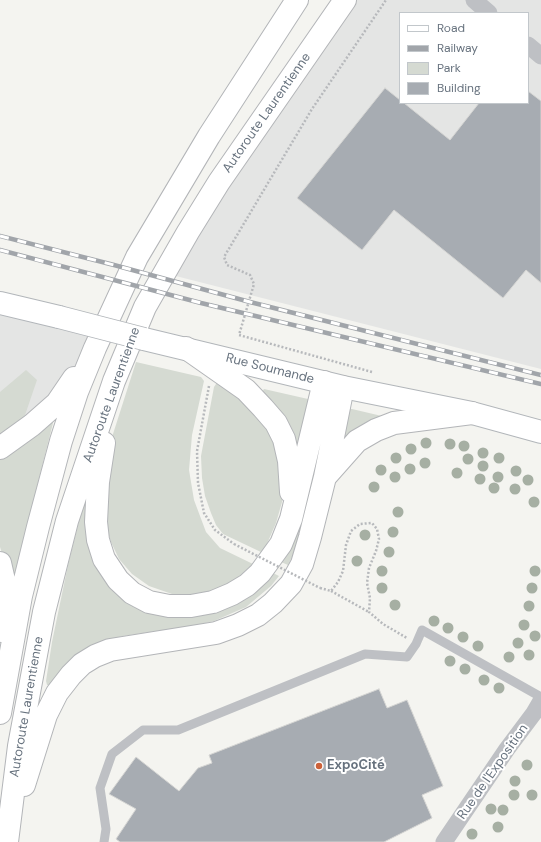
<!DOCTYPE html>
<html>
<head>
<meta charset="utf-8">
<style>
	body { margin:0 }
	#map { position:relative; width:541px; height:842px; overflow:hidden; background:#f4f4f0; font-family:"DM Sans",sans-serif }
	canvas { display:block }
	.legend { position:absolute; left:399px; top:12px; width:130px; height:92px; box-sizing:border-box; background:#fff; border:1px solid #c2c7cb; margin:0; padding:5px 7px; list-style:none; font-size:12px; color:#67727e }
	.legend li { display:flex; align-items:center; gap:8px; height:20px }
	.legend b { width:20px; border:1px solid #c2c7cb }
</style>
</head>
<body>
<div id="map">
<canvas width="541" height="842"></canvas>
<ul class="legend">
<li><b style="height:5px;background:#fff"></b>Road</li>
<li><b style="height:5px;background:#a1a5aa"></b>Railway</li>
<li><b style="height:11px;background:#d5dad2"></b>Park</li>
<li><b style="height:11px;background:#a7acb2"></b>Building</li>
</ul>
</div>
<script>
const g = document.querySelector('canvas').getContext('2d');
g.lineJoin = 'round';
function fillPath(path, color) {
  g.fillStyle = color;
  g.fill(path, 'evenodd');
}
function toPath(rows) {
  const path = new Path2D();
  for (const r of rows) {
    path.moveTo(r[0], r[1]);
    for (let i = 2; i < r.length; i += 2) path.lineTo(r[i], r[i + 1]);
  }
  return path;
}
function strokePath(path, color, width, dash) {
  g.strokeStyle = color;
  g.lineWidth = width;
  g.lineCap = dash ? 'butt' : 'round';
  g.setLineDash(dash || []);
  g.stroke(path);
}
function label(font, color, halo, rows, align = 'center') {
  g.font = font + ' "DM Sans",sans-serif';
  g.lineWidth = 4;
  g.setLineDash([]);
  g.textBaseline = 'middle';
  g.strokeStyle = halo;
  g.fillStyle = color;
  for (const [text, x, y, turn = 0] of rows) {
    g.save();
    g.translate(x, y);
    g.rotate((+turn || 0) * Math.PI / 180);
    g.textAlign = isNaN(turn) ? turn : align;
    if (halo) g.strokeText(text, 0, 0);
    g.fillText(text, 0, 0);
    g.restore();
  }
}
fillPath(toPath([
	[345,0,541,0,541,369,164,273],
	[400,13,528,13,528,103,400,103],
	[0,303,100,328,95,348,0,448]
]), '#e4e5e4');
fillPath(toPath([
	[136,362,201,377,204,381,192,435,189,470,194,500,206,532,220,548,253,564,235,580,215,590,195,594,172,594,149,586,132,574,119,559,111,542,105,523,106,471,113,434],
	[26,370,37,380,23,421,0,435,0,392],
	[218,381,239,394,271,434,284,479,282,502,276,523,263,553,223,534,216,525,211,513,205,496,202,478,201,456,214,387],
	[264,389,308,399,311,401,299,461,262,392],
	[349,409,352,409,386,417,342,443],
	[49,420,53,423,12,586,0,547,0,455],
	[330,421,298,545,288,565,281,562,313,458],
	[90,477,88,520,153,611,273,573,279,576,271,586,246,607,214,621,198,625,123,636,104,641,50,685,47,685,46,681,52,642,68,565]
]), '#d5dad2');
const building = toPath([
	[385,88,400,100,400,103,404,103,450,140,479,103,528,103,528,91,541,101,541,283,526,270,503,298,394,210,362,250,297,198,385,88],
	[379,689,387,708,407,700,443,786,422,795,432,818,384,842,120,842,116,839,136,809,109,794,136,757,179,791,198,768,212,763,209,755,379,689]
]);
fillPath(building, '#a7acb2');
strokePath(building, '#d5d5d3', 1);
const secondary = toPath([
	[0,303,59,317],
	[144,339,343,387,472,413,541,432]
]);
const highway = toPath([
	[186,348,246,390,263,408,276,423,284,439,289,461,291,492],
	[104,443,98,482,96,522,98,540,104,559,118,580,132,593,149,602,169,606,191,606,213,602,232,594,247,585,260,573,281,544,291,519,324,382],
	[0,448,32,425,57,403,74,378],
	[326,476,357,441,376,430,394,423,472,413],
	[0,563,5,585,4,613,2,631],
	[0,713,21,596,38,527,61,441,77,392,95,348,137,257,209,136,297,0],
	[24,785,46,715,57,693,71,675,82,664,95,656,110,650,216,633,238,625,258,615,273,603,291,584,302,564,310,537,325,477,343,387],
	[7,842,19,746,44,612,67,521,114,381,145,307,188,232,219,182,345,0]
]);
strokePath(secondary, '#b2b6ba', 24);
strokePath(highway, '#b3b5b8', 24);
strokePath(toPath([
	[372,372,239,335,254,284,250,275,227,265,224,257,312,109,386,0],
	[209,386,197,451,198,483,204,513,215,530,234,544],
	[320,588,331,591,338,582,343,571,346,545,351,531,360,524,372,523,377,529,379,539,376,551,369,568,367,583,370,598,369,612,383,624,407,638],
	[331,591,369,612]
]), '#b7b9bc', 2.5, [2, 2]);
strokePath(toPath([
	[104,842,106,829,100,788,112,754,143,730,178,730,365,654,407,657,416,644,422,630,541,697]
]), '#bec0c4', 9);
strokePath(toPath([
	[474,0,489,13],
	[528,45,541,56],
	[444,842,507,749,534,713,541,701]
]), '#bec0c4', 17);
strokePath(secondary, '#fff', 22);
strokePath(highway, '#fff', 22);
const rail = toPath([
	[0,236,114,265,250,302,541,375],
	[0,250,201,303,541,384]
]);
strokePath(rail, '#a1a5aa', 4.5);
strokePath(rail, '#fff', 3, [9]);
const secondaryBridge = toPath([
	[59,317,144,339]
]);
strokePath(secondaryBridge, '#b2b6ba', 24, []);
strokePath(toPath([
	[234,544,320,588]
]), '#b7b9bc', 2.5, [2, 2]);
strokePath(secondaryBridge, '#fff', 22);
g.fillStyle = '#a6afa3';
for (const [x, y] of [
	[426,443],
	[450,444],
	[464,446],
	[411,449],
	[483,453],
	[396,458],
	[499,458],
	[468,459],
	[425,463],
	[483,466],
	[410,469],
	[381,470],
	[516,471],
	[457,473],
	[395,477],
	[498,477],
	[480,479],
	[528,480],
	[374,487],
	[494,488],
	[515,489],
	[534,502],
	[398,512],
	[393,532],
	[365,535],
	[389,552],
	[357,561],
	[382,571],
	[535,571],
	[382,588],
	[532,588],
	[395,605],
	[529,606],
	[434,621],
	[524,625],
	[448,628],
	[535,636],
	[463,637],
	[518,643],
	[478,646],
	[529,655],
	[509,657],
	[450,661],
	[465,669],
	[484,680],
	[499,688],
	[527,765],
	[515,781],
	[514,795],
	[532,795],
	[491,809],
	[503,810],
	[498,827],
	[472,834]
]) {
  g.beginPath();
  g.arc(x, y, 5.5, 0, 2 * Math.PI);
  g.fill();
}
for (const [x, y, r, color] of [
	[319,766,4,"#cc6139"]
]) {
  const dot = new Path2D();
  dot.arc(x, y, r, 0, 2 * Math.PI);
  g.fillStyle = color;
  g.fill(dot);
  strokePath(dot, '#fff', 1.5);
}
label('13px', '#67727e', '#fff', [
	["Autoroute Laurentienne",267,113,-55],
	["Rue Soumande",270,369,14],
	["Autoroute Laurentienne",112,395,-70],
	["Autoroute Laurentienne",27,707,-80],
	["Rue de l'Exposition",493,772,-55]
]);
label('bold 13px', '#67727e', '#fff', [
	["ExpoCité",327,766]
], 'left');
</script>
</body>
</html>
